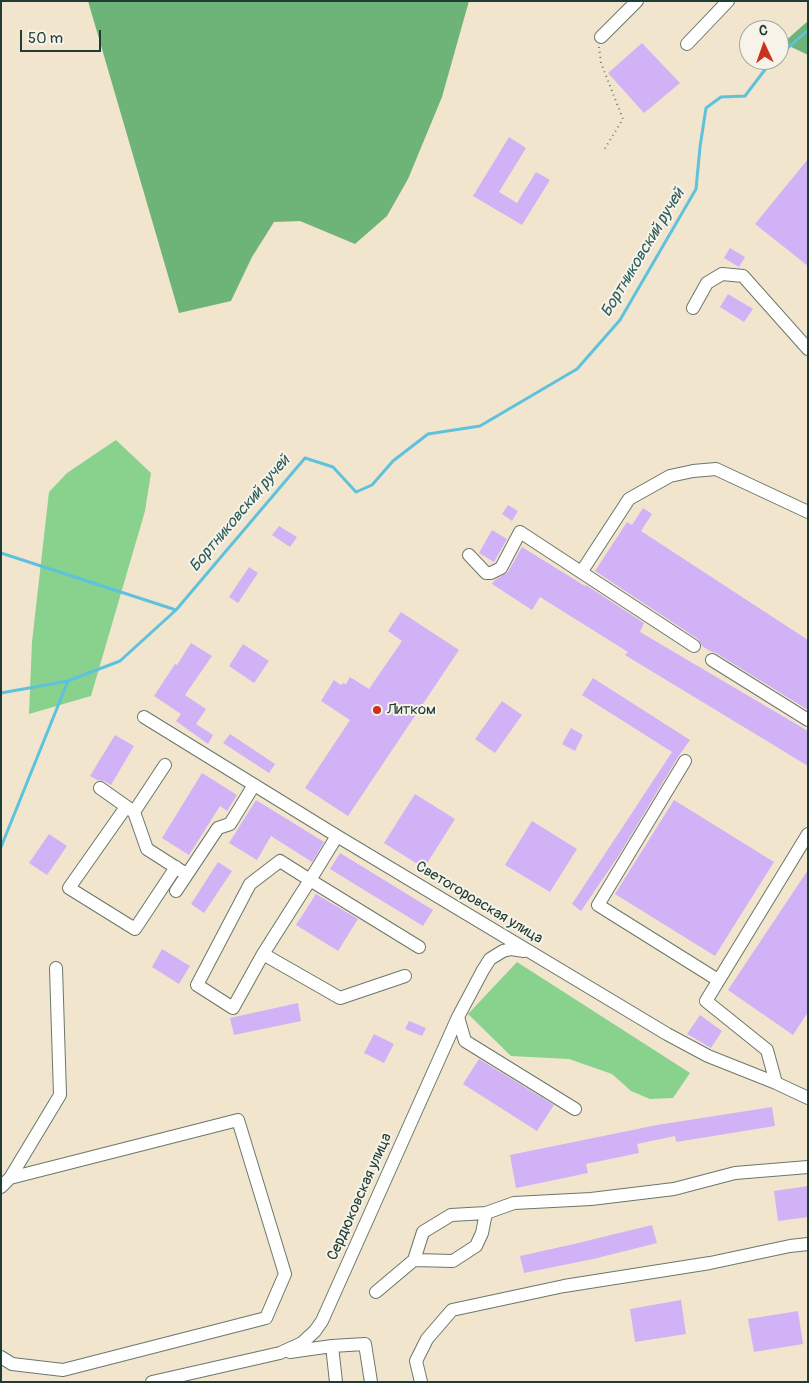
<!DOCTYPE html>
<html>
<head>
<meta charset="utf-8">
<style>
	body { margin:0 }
	#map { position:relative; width:809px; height:1383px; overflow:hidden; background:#f2e5cd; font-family:Pangolin,sans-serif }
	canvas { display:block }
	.frame { position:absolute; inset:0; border:2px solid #1f3d34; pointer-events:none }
	.north { position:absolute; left:739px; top:20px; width:50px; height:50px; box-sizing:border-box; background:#f7f3e8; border:1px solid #a1aaa0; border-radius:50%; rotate:357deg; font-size:14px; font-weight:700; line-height:20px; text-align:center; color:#1f3d34 }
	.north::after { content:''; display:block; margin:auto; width:18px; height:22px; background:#c8321e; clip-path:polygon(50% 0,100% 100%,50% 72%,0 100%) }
	.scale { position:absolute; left:20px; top:30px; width:81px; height:22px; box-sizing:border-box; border:2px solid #1f3d34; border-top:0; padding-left:6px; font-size:15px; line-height:18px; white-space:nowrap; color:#1f3d34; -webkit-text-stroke:4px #f7f3e8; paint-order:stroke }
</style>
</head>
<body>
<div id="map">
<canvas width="809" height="1383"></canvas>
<div class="frame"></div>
<div class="north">С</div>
<div class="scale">50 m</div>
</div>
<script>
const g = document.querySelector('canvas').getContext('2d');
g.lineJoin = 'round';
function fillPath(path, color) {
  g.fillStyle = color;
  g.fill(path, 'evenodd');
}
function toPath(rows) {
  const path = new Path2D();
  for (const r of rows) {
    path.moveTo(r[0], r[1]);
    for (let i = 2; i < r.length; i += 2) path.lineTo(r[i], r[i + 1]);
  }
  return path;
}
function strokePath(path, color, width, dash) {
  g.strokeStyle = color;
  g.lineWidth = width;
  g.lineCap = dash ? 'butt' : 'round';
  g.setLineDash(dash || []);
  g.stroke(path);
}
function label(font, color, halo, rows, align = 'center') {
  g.font = font + ' Pangolin,sans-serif';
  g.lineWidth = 4;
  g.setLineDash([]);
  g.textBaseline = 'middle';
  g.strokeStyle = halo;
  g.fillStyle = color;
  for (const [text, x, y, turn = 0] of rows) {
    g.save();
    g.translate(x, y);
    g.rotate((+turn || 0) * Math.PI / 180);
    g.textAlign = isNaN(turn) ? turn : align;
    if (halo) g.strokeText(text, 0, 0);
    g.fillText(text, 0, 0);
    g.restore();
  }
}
fillPath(toPath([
	[116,440,151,473,145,511,91,696,29,714,32,642,49,492,67,473],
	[517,962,690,1073,673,1098,650,1099,631,1091,612,1074,569,1059,511,1056,468,1014]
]), '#88d28e');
fillPath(toPath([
	[88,1,469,1,442,97,408,179,387,216,355,244,300,221,274,222,252,257,231,301,179,313],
	[808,21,808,55,783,43]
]), '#6eb479');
strokePath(toPath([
	[779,56,808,30],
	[1,553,176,610],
	[1,693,68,681,120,661,176,610,305,458,333,467,356,492,372,485,393,461,428,434,480,426,577,369,620,320,696,189,700,147,706,108,721,97,745,96,767,67,775,60],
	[1,847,68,681]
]), '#5fc2dd', 3);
fillPath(toPath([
	[642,43,680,83,644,113,608,73],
	[509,137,526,148,499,192,517,203,536,172,550,180,522,225,473,196],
	[808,159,808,266,755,224],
	[730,248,745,257,739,267,724,258],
	[728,294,753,309,744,322,720,307],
	[508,505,518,511,512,521,502,514],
	[643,508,652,514,641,531,808,640,808,710,716,653,710,651,702,646,698,639,595,571,627,522,632,525],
	[279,526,297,537,290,547,272,535],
	[492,530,507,539,494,562,479,553],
	[522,547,585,586,586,585,644,623,640,632,808,731,808,766,625,655,628,652,540,597,532,610,492,584,495,580,508,572],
	[249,567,258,573,238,603,229,597],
	[401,612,459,650,348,816,305,788,350,720,321,701,334,680,341,685,343,683,346,684,350,677,369,689,402,641,388,631],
	[191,643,212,656,185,695,206,709,196,724,213,735,208,744,176,721,181,714,154,696,175,664,177,665],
	[243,644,269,661,254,683,229,666],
	[593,678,690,740,678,757,619,855,581,911,572,904,672,752,582,695],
	[502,701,522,715,495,753,475,739],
	[571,728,583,735,575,751,562,744],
	[230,734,275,764,269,773,223,743],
	[115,735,134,746,111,785,104,781,97,780,90,776],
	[202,773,237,795,227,811,220,806,189,855,162,838],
	[415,794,455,819,424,868,384,843],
	[256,800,324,842,312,862,271,836,257,860,229,843],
	[674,800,774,862,715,956,615,894],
	[532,821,577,849,550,892,505,865],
	[49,834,67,846,47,875,29,863],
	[340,853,433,910,423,926,330,869],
	[218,862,232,871,204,913,191,904],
	[808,870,808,1012,793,1035,728,990],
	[316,894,358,919,338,951,296,925],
	[162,949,190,966,179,984,152,967],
	[298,1003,301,1021,234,1035,230,1018],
	[700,1015,722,1031,711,1048,687,1034],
	[409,1021,426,1028,422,1036,405,1029],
	[374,1034,394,1044,384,1063,364,1053],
	[479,1059,554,1105,537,1131,463,1084],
	[772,1107,775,1126,676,1142,675,1136,637,1144,639,1153,586,1164,588,1173,516,1188,510,1155,657,1125],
	[808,1186,808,1217,778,1221,774,1191],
	[652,1225,657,1243,593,1259,524,1273,520,1256,574,1244],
	[681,1300,686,1334,635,1342,630,1309],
	[798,1311,803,1344,754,1352,748,1319]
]), '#d1b2f6');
const minor = toPath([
	[601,37,637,1],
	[687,44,728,1],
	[693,308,707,283,722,274,743,276,808,349],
	[469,555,486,573,491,573,501,568,520,532,694,646],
	[582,571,629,499,670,476,693,471,716,469,808,512],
	[712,660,808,720],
	[144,717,337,836,667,1034,708,1056,776,1083,808,1098],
	[685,761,598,905,718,980],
	[100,788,134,812,147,849,183,872],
	[126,807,69,888,135,929,176,867],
	[134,812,165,765],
	[337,836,310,880,263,954,233,1008,197,985,250,884,280,861,310,880,419,947],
	[176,891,218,828,230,824,254,785],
	[263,954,340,998,405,976],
	[458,1017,465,1041,575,1109],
	[776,1083,767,1050,706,1001,808,834],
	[10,1178,60,1095,56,968],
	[1,1187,10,1178,238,1120,285,1274,266,1318,63,1370,12,1364,1,1357],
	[414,1260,453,1261,476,1246,482,1233,486,1213],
	[376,1292,414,1260,423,1232,451,1215,486,1213,514,1203,591,1199,674,1189,735,1173,808,1167],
	[332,1346,336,1382],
	[290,1352,332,1346,365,1344,371,1382],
	[152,1382,280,1353,302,1343,315,1331,322,1321,458,1017,483,970,490,959,503,951,511,949,524,951],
	[421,1382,416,1361,427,1339,452,1310,564,1286,710,1263,790,1246,808,1244]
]);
strokePath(minor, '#69786a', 14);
strokePath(toPath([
	[599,47,601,63,623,119,604,150]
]), '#69786a', 2, [1, 4]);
strokePath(minor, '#fff', 12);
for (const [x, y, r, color] of [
	[377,710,5,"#c8321e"]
]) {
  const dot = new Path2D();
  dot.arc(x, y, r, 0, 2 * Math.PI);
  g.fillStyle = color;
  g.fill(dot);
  strokePath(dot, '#f7f3e8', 2);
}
label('15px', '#1f3d34', '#f7f3e8', [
	["Литком",387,710]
], 'left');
label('15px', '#1f3d34', '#f7f3e8', [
	["Светогоровская улица",479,903,31],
	["Сердюковская улица",360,1197,-66]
]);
label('italic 16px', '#2f5e5e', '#f7f3e8', [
	["Бортниковский ручей",643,253,-59],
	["Бортниковский ручей",240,514,-50]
]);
</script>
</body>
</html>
